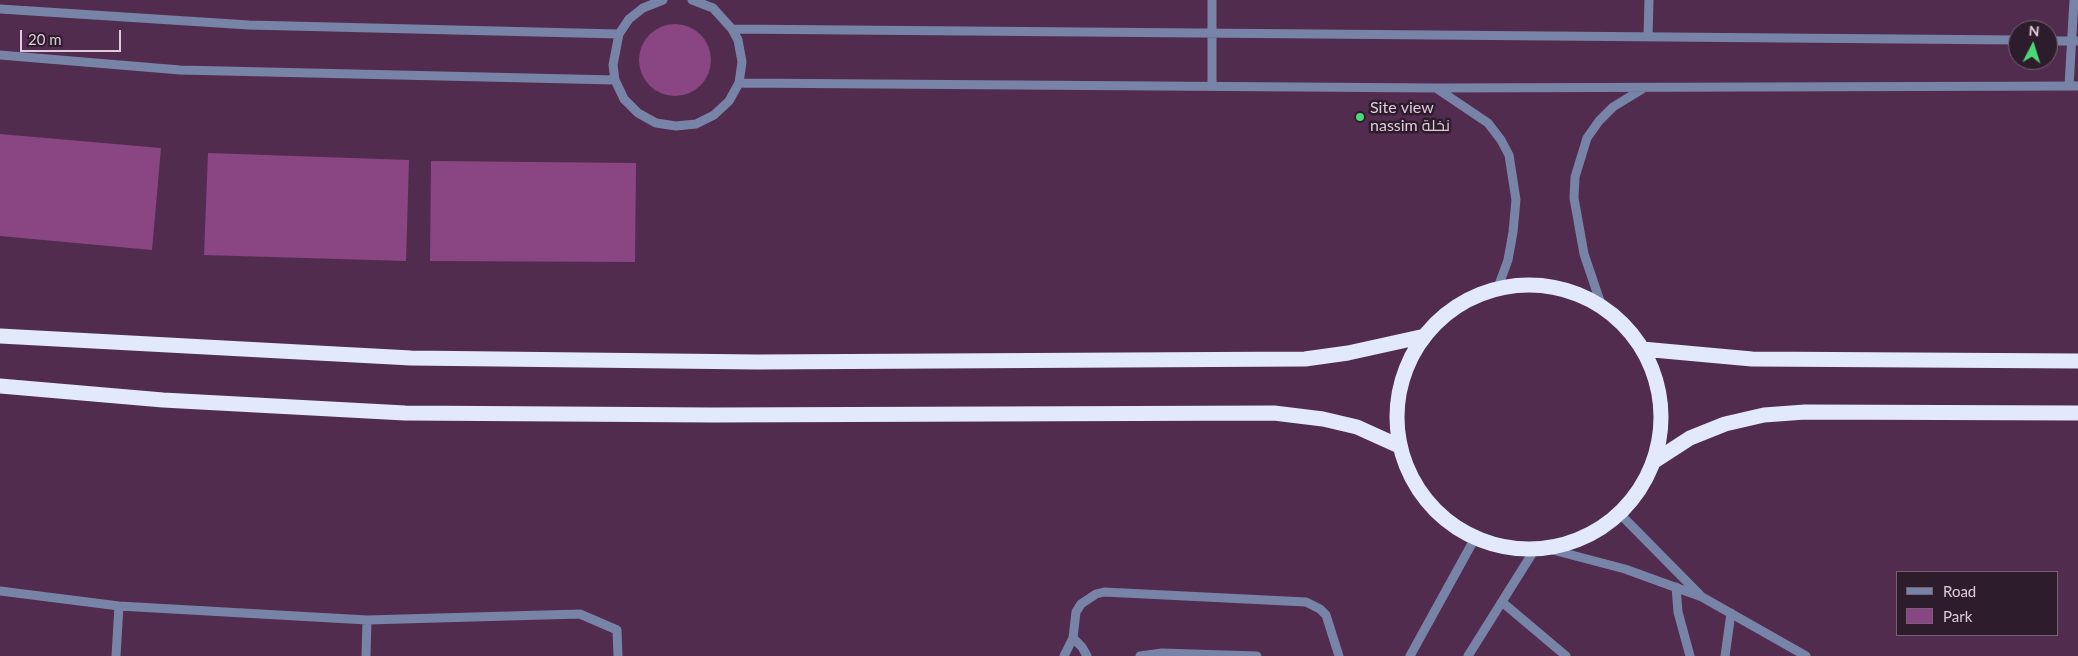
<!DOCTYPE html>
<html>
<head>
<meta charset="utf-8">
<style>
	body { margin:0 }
	#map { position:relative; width:2078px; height:656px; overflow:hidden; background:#522c4f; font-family:Lato,sans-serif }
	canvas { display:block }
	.legend { position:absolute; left:1896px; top:571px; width:162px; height:65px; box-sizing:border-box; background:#2d1c2c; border:1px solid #756173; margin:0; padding:6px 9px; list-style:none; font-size:15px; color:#e0c8dd }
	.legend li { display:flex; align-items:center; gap:10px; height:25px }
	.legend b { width:25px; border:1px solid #756173 }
	.north { position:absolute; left:2008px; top:20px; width:50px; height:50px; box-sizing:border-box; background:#2d1c2c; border:1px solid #756173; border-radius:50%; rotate:5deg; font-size:14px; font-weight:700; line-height:20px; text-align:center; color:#e0c8dd }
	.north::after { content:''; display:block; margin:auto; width:18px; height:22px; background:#4ad777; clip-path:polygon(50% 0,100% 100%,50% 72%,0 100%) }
	.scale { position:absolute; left:20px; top:30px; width:101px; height:22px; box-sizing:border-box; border:2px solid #e0c8dd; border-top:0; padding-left:6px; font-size:15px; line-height:18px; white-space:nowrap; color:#e0c8dd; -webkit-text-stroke:4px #2d1c2c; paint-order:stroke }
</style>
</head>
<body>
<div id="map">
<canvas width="2078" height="656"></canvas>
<ul class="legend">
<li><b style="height:6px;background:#7884a7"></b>Road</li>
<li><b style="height:14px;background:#894683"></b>Park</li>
</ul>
<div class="north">N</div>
<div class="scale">20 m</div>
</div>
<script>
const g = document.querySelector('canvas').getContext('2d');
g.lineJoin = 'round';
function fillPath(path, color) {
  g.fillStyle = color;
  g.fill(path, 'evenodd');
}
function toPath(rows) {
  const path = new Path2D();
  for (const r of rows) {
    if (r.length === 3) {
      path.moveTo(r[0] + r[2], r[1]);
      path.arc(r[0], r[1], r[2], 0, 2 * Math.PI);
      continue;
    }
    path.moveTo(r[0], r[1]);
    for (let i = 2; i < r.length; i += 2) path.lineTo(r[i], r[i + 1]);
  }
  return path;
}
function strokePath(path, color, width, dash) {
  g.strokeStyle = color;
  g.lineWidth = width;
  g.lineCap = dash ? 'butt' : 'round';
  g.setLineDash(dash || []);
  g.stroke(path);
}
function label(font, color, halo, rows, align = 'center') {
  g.font = font + ' Lato,Cairo,sans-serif';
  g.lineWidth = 5;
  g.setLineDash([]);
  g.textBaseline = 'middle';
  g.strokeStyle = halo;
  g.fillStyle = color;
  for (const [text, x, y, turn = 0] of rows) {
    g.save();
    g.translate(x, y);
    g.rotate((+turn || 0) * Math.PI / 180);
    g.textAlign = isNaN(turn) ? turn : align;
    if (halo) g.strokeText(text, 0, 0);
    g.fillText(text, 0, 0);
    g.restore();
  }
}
fillPath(toPath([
	[675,60,36],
	[0,134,161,148,152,250,0,236],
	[208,153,409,160,406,261,204,255],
	[431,161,636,163,635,262,430,261]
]), '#894683');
strokePath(toPath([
	[663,0,643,8,629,19,619,34,613,65,615,80,624,99,638,113,656,123,676,126,696,124,714,115,729,101,739,83,742,62,738,40,732,29,713,8,692,0],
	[0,9,249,25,619,34],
	[732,29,2018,40],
	[1648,37,1649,0],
	[2048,41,2078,41],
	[0,55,180,70,615,80],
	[739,83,1436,88,2078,86],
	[1212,86,1212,0],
	[2069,86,2074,0],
	[1436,88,1488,123,1501,140,1509,155,1516,200,1513,232,1508,260,1497,290],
	[1602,307,1584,254,1574,198,1575,177,1587,138,1599,121,1613,107,1644,88],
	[1620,514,1700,595],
	[1545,548,1625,569,1702,597,1806,656],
	[1676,587,1678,612,1690,656],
	[0,591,119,606,367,620,580,614,617,630,618,656],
	[1502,602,1566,656],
	[1073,638,1082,647,1087,656],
	[116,656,119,606],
	[366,656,367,620],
	[1064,656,1073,638,1076,612,1081,604,1096,594,1104,592,1306,602,1320,609,1326,615,1339,656],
	[1140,656,1162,653,1257,656],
	[1410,656,1475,538],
	[1468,656,1535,549],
	[1725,656,1731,613]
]), '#7884a7', 9);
strokePath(toPath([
	[1529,417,132],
	[0,336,411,358,757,362,1305,359,1348,353,1425,336],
	[1642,349,1752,359,2078,361],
	[0,386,163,400,405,413,713,415,1274,413,1323,419,1357,427,1399,446],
	[1653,462,1690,438,1725,424,1764,415,1805,412,2078,413]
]), '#e2e9fa', 15);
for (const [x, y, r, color] of [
	[1360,117,5,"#4ad777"]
]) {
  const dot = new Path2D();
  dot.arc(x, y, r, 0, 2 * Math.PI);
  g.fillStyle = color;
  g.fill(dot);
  strokePath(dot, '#2d1c2c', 2);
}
label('16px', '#e0c8dd', '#2d1c2c', [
	["Site view",1370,108],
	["nassim نخلة",1370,126]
], 'left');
</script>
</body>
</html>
